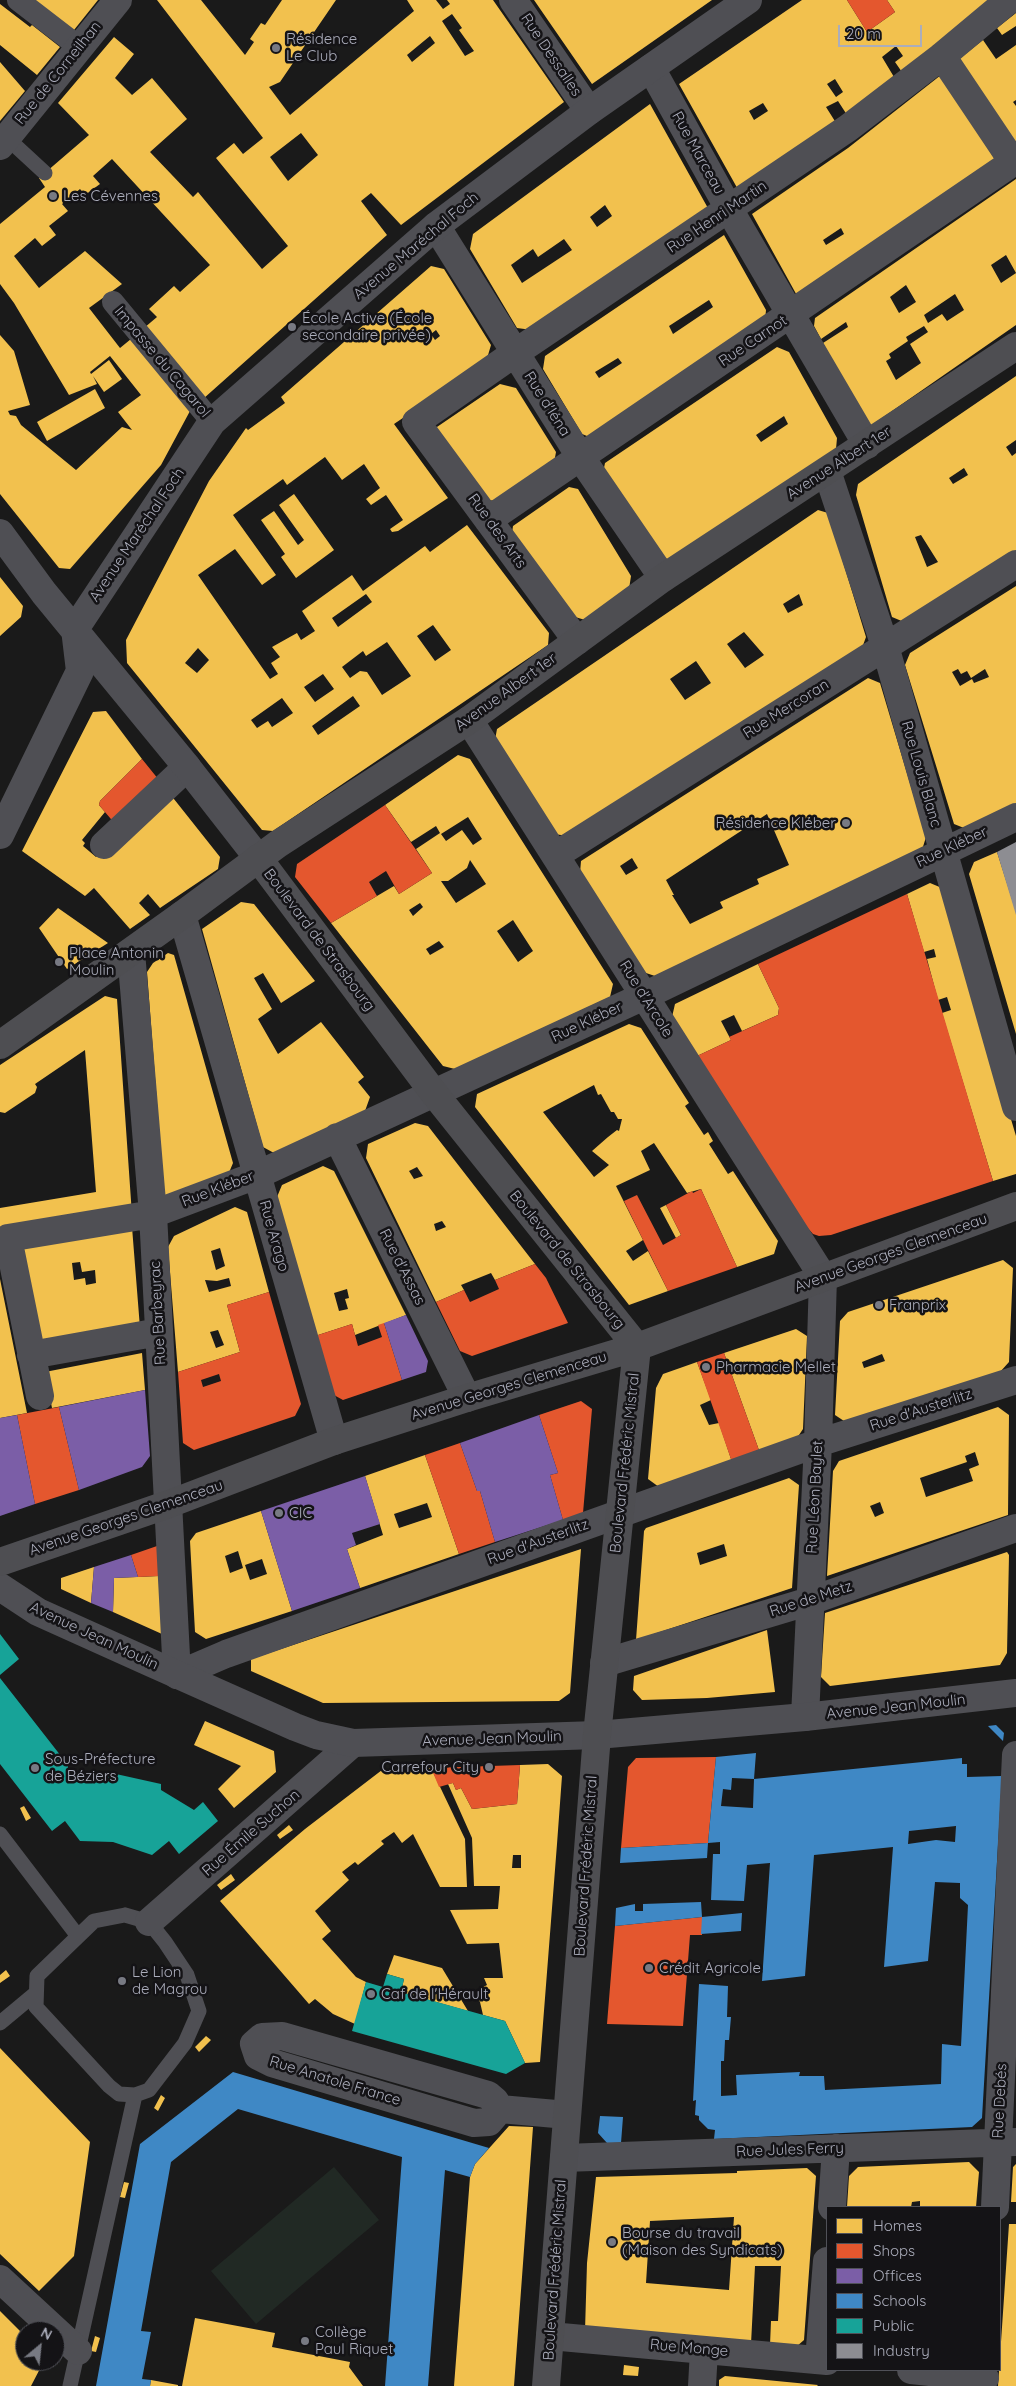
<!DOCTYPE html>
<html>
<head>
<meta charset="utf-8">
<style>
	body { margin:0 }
	#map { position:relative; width:1016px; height:2386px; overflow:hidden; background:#1a1a1a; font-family:Quicksand,sans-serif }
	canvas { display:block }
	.legend { position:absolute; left:826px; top:2206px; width:175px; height:165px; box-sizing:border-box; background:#141316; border:1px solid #505158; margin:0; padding:6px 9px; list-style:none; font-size:15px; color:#abadbb }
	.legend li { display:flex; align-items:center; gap:10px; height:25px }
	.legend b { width:25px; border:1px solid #505158 }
	.north { position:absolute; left:15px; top:2321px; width:50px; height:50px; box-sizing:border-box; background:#141316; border:1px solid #505158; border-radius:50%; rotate:28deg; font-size:14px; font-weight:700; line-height:20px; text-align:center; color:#abadbb }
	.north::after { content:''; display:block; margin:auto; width:18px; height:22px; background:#787a83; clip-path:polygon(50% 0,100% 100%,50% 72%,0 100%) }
	.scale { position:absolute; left:838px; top:25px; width:84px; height:22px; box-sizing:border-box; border:2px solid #abadbb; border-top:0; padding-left:6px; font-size:15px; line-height:18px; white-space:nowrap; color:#abadbb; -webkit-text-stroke:4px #141316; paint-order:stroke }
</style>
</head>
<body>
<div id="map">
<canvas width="1016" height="2386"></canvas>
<ul class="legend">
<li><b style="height:14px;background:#f2c14e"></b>Homes</li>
<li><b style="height:14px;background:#e4572e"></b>Shops</li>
<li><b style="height:14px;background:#7b5ea7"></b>Offices</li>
<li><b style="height:14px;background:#3f88c5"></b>Schools</li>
<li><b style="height:14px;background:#17a398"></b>Public</li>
<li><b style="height:14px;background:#8d8d92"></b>Industry</li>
</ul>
<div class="north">N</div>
<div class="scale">20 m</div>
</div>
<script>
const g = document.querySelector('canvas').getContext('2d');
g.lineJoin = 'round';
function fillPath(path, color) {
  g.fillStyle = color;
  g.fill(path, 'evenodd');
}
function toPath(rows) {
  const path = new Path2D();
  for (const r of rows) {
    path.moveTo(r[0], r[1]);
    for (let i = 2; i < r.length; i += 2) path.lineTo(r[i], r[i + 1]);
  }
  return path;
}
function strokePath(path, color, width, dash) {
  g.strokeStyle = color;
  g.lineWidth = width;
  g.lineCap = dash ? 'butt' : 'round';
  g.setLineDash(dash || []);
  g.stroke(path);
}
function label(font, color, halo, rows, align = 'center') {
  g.font = font + ' Quicksand,sans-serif';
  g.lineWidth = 5;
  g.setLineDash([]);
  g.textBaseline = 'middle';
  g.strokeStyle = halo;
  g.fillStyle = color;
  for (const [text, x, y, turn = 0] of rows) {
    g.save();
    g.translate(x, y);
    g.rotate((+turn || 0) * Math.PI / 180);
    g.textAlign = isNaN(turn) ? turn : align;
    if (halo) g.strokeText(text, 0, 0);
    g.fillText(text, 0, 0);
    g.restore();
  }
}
fillPath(toPath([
	[334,2167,379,2220,256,2324,211,2271]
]), '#212924');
fillPath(toPath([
	[32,0,98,0,70,35],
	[157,0,201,0,245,55,254,42,250,39,261,23,265,25,282,0,336,0,280,82,269,87,290,115,414,11,407,0,436,0,443,9,450,4,447,0,493,0,564,102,401,225,371,193,361,201,387,235,203,399,144,328,157,317,149,309,174,286,180,292,210,265,112,159,93,176,100,184,85,195,80,189,62,204,68,211,49,226,56,235,42,246,35,238,14,256,39,288,85,251,122,284,89,308,120,348,131,339,190,411,161,465,70,569,59,568,0,494,0,335,14,351,30,405,8,411,10,415,16,416,21,425,76,470,122,427,132,430,118,412,141,395,110,356,90,372,91,374,109,360,122,379,104,392,93,376,97,384,69,395,14,303,0,284,0,224,45,187,39,178,89,135,58,103,114,37,134,54,115,78,132,95,152,78,187,119,150,152,193,197,198,192,262,269,288,246,216,158,234,143,243,154,263,138],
	[452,14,462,28,459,30,474,51,465,56,442,21],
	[430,36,435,43,412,62,407,55],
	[301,133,318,155,288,181,270,157],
	[534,0,712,0,592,84],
	[802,0,847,0,867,32,895,12,887,0,996,0,904,75,895,62,903,56,896,46,882,57,897,82,849,118,838,101,826,107,838,126,740,193,679,84],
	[835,79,843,92,836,97,827,84],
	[763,103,768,111,754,120,749,111],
	[0,4,30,27,32,25,60,47,37,75,0,45],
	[1016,13,1016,26,1002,35,997,28],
	[983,40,996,59,1016,45,1016,100,1013,102,1016,106,1016,149,958,60],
	[0,62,25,91,0,121],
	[941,75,998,164,800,301,752,214,848,148],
	[841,228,844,234,826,245,823,240],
	[650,104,709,210,532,330,517,328,470,249,473,234],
	[605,205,612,216,597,227,590,217],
	[564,239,572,250,522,283,511,265,533,249,538,257],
	[1016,179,1016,325,869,427,823,343,848,327,846,322,821,339,814,326,815,318],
	[1006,255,1016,273,1001,283,991,265],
	[906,285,916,302,899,313,890,297],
	[955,294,964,310,947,321,942,314,928,323,924,315],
	[924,326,928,332,910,344,921,363,896,380,886,361,891,358,889,354,908,341,906,337],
	[724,235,766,310,765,321,592,438,582,434,543,369,545,356],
	[709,300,713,307,673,334,669,326],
	[618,358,622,363,599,378,595,372],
	[431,266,444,269,491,345,486,362,394,424,448,498,398,531,392,532,390,529,403,520,386,495,371,505,366,499,380,488,364,464,342,480,325,457,287,485,283,479,233,515,276,575,262,585,235,549,198,575,270,679,278,674,271,663,280,657,272,647,297,633,301,640,315,631,302,611,352,575,363,591,425,546,430,552,467,525,549,633,548,645,273,831,262,830,127,663,126,640,209,481,246,428,248,430,285,403,281,397],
	[436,330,440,336,435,340,431,334],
	[366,594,372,602,338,627,332,618],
	[433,625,451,650,435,661,417,636],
	[387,642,411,676,382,695,367,672,360,671,350,678,342,667,363,651,366,656],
	[198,648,209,660,197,673,185,663],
	[323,674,334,689,315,702,304,687],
	[353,696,360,706,318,735,312,726],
	[282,698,293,713,272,727,268,721,257,728,251,720],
	[777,347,789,352,837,438,836,449,672,560,659,557,604,468,605,463],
	[784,416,788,424,761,442,756,435],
	[1016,376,1016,440,1006,447,1012,456,1016,453,1016,551,904,622,892,617,856,495,858,484],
	[964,468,968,475,953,484,949,478],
	[921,535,938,562,927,567,915,537],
	[500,384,516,388,556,452,554,463,497,501,487,500,434,429],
	[95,389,105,408,47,441,37,422],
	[569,487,578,489,631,576,629,589,585,620,572,616,512,533,513,526],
	[294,494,334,550,296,578,281,557,285,554,261,520,274,511,298,545,304,540,279,505],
	[818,510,828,513,866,637,862,648,568,836,554,834,495,740,497,729],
	[799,594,803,605,788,613,783,604],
	[744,632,764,655,745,668,727,644],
	[696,661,711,683,685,700,670,679],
	[0,577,23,606,21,617,0,636],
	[1016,586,1016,805,964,828,954,824,905,665,910,653],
	[958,669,961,674,967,671,971,678,985,669,989,677,974,683,972,679,960,686,952,672],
	[868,678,880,683,926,837,922,850,655,976,643,972,580,873,581,861],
	[767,814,789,865,757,879,759,884,720,902,723,908,690,924,672,895,674,895,666,880],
	[632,858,638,868,626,875,620,866],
	[106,711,142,759,100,801,99,805,105,812,82,840,85,843,83,846,96,857,170,794,220,857,218,869,160,908,148,894,139,903,150,915,130,929,94,888,85,896,22,851,93,712],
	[458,755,470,759,613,984,610,997,455,1069,443,1066,331,923,394,886,399,894,432,873,416,849,440,833,436,826,411,842,385,805],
	[468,817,482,839,473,845,462,830,446,841,441,834],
	[470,860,486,884,456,903,441,881,448,881,467,868],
	[420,903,423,907,413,916,409,910],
	[513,920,533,951,518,962,497,931],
	[439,941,444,947,430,955,426,949],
	[997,852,1016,912,1016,1034,969,874,974,862],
	[930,883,942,888,1016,1136,1016,1174,993,1181,942,1013,951,1010,947,997,938,1000,927,959,936,957,934,949,924,952,907,894],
	[241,902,254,904,315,981,281,1003,263,973,254,978,272,1009,258,1019,278,1054,321,1022,364,1077,358,1082,370,1097,365,1111,274,1153,263,1147,202,929],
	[58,908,108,943,67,969,39,928],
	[168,953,174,955,233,1163,228,1175,175,1199,164,1195,147,972,153,963],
	[758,964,779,1008,778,1015,742,1031,734,1015,721,1021,731,1040,697,1056,672,1017,675,1004],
	[105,996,117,999,132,1215,0,1237,0,1208,96,1192,85,1050,35,1084,37,1087,35,1093,5,1113,0,1112,0,1065],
	[629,1024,641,1028,689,1103,685,1106,704,1135,708,1132,713,1141,709,1144,728,1174,733,1171,778,1241,774,1254,737,1267,701,1189,687,1193,654,1143,641,1151,650,1170,616,1186,643,1240,626,1251,633,1261,648,1251,668,1291,629,1305,475,1107,477,1094],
	[594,1085,598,1095,601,1094,611,1112,614,1112,618,1119,622,1119,619,1131,617,1130,608,1137,592,1151,609,1165,594,1177,543,1112],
	[415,1123,428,1126,535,1264,495,1280,491,1273,461,1285,464,1290,436,1302,366,1158,368,1144],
	[417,1167,423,1176,414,1179,409,1171],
	[442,1221,446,1227,436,1231,434,1224],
	[323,1166,334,1171,406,1315,355,1335,352,1324,315,1336,277,1197,282,1185],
	[347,1289,349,1298,345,1299,348,1309,339,1311,334,1293],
	[666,1205,681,1235,676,1238,660,1208],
	[235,1207,247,1212,269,1292,227,1305,240,1352,178,1372,168,1247,174,1236],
	[220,1248,225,1266,216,1270,211,1251],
	[229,1278,231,1286,209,1292,205,1280,217,1281],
	[218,1330,224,1345,216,1348,210,1332],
	[132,1227,140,1328,40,1347,20,1247],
	[80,1262,82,1272,95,1270,96,1283,86,1285,85,1278,74,1280,72,1263],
	[1003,1260,1013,1268,1009,1362,1000,1372,847,1423,835,1415,840,1321,848,1312],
	[882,1354,885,1361,864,1368,862,1362],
	[0,1279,27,1413,0,1418],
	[796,1329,807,1336,803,1429,795,1441,760,1453,724,1353],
	[142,1353,145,1390,52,1408,45,1372],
	[697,1362,711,1400,700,1405,709,1425,719,1423,732,1462,659,1487,648,1479,656,1388,663,1374],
	[998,1407,1009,1415,1008,1515,827,1576,833,1471,839,1461],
	[975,1452,979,1465,969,1469,973,1481,926,1497,920,1478,967,1462,965,1456],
	[880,1502,884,1513,875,1517,870,1506],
	[425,1455,459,1554,360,1588,347,1549,383,1535,365,1476],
	[427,1503,432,1517,399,1528,394,1514],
	[789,1478,799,1485,792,1588,636,1640,644,1531,646,1528],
	[724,1544,727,1556,700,1565,697,1553],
	[261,1511,292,1611,206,1639,195,1632,190,1541,196,1533],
	[238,1551,243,1568,230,1573,225,1556],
	[262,1559,267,1574,250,1580,245,1565],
	[581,1549,570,1693,559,1701,323,1703,251,1671,251,1659],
	[1007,1552,1009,1555,1007,1653,1000,1665,830,1686,821,1677,825,1613],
	[94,1567,91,1603,61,1589,61,1578],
	[159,1576,162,1634,113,1612,114,1578],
	[767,1630,775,1692,707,1698,642,1700,633,1690,634,1676],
	[205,1721,274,1751,276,1772,234,1808,218,1789,241,1766,194,1745],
	[548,1764,562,1776,557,1844,540,2062,525,2063,505,2021,483,2015,480,2002,474,1992,487,1985,484,1978,503,1978,499,1943,467,1944,450,1910,498,1909,500,1886,474,1886,472,1838,448,1784,453,1783,456,1790,461,1788,472,1809,517,1804,520,1765],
	[513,1855,521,1855,521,1868,512,1868],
	[431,1768,465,1839,467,1887,440,1887,413,1834,402,1843,394,1832,381,1841,384,1844,358,1865,355,1862,342,1872,349,1880,315,1911,331,1931,322,1939,356,1977,366,1982,355,2024,333,2014,315,1999,309,2004,220,1901,305,1829,382,1770],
	[24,1806,31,1818,26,1821,20,1808],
	[289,1825,293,1830,280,1839,277,1835],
	[231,1874,235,1880,221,1890,217,1885],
	[394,1955,442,1968,468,2011,401,1992,404,1979,387,1974],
	[6,1970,10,1976,0,1983,0,1975],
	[206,2036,211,2040,199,2052,195,2047],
	[0,2048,90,2142,74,2256,39,2291,0,2254],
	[161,2095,165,2098,158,2111,154,2108],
	[509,2126,533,2127,514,2386,454,2386,470,2177,475,2164],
	[969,2162,979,2172,976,2207,920,2207,920,2201,912,2202,911,2207,847,2207,849,2176,858,2167],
	[1016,2164,1016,2202,1011,2202,1013,2167],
	[807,2168,816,2176,804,2340,796,2347,770,2345,771,2321,778,2321,781,2266,755,2266,751,2344,585,2331,587,2263,596,2177,737,2173,737,2171],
	[734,2217,729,2290,646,2283,650,2221],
	[124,2182,129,2183,125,2198,120,2197],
	[1009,2224,1016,2224,1016,2386,998,2386],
	[0,2311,25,2336,25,2361,44,2361,31,2386,0,2386],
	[195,2318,275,2333,272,2347,350,2362,349,2367,363,2386,182,2386],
	[95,2336,100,2338,96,2352,91,2351],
	[624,2365,639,2367,638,2376,623,2375],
	[725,2376,818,2385,817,2386,719,2386,719,2380],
	[151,2380,178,2385,178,2386,150,2386]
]), '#f2c14e');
fillPath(toPath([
	[847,0,887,0,895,12,867,32],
	[142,759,163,785,116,825,99,805,100,801],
	[385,805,432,873,399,894,386,871,369,882,377,896,331,923,295,877,297,864],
	[907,894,993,1181,831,1235,819,1236,813,1234,805,1225,697,1056,731,1040,729,1037,778,1015,779,1008,758,964],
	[701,1189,737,1267,668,1291,624,1201,637,1195,663,1245,681,1235,666,1205,692,1191,693,1193],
	[535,1264,546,1278,568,1323,472,1356,460,1351,436,1302,464,1290,470,1302,499,1289,495,1280],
	[269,1292,301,1404,295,1416,194,1450,183,1443,178,1372,240,1352,227,1305],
	[219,1374,221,1381,203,1387,201,1380],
	[384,1323,402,1380,343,1400,332,1394,315,1336,352,1324,358,1346,382,1337,378,1325],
	[724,1353,760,1453,732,1462,697,1362],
	[581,1401,592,1409,583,1513,563,1520,550,1475,558,1473,539,1415],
	[59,1407,79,1490,35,1504,17,1415],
	[460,1443,477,1491,480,1491,495,1542,459,1554,425,1455],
	[157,1546,159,1576,138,1577,131,1555],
	[716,1757,708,1843,621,1848,628,1767,636,1758],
	[520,1765,517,1804,472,1809,461,1788,456,1790,453,1783,439,1787,431,1768],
	[702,1917,702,1935,690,1935,683,2026,607,2024,615,1926]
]), '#e4572e');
fillPath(toPath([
	[406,1315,428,1361,426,1372,402,1380,384,1323],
	[145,1390,150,1456,142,1467,79,1490,59,1407],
	[17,1415,35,1504,0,1516,0,1418],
	[539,1415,558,1473,550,1475,563,1520,495,1542,480,1491,477,1491,460,1443],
	[365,1476,380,1524,352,1533,356,1545,347,1549,360,1588,292,1611,261,1511],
	[131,1555,138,1577,114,1578,113,1612,91,1603,94,1567]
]), '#7b5ea7');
fillPath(toPath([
	[996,1725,1004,1733,1003,1741,988,1726],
	[756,1753,754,1779,962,1758,962,1764,967,1764,967,1777,1002,1776,982,2118,972,2127,714,2139,715,2130,708,2129,699,2120,699,2116,695,2115,696,2100,693,2101,699,1984,728,1986,727,2017,731,2017,729,2040,725,2040,724,2061,721,2061,721,2096,737,2095,736,2075,800,2072,799,2076,824,2076,825,2090,941,2084,942,2044,961,2046,968,1905,960,1898,960,1883,935,1882,928,1961,884,1967,893,1847,814,1855,805,1976,762,1981,770,1863,747,1865,744,1901,711,1900,713,1854,720,1854,720,1842,708,1843,716,1757],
	[732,1778,754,1779,753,1808,721,1806,723,1789,731,1790],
	[956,1826,955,1842,936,1840,908,1844,909,1831],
	[708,1843,707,1858,620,1863,621,1848],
	[701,1902,702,1917,615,1926,616,1908,635,1904,635,1911,643,1911,643,1904],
	[742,1913,741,1931,701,1934,702,1917],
	[233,2072,489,2148,475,2164,470,2177,445,2170,428,2386,385,2386,402,2157,238,2109,171,2162,141,2331,151,2332,142,2379,151,2380,150,2386,96,2386,140,2144],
	[600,2116,623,2117,621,2143,607,2143,598,2133]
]), '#3f88c5');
fillPath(toPath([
	[0,1634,19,1659,0,1675],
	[0,1678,68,1765,68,1776,107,1776,107,1772,161,1784,161,1790,194,1810,203,1802,218,1821,179,1854,169,1841,152,1855,113,1842,80,1841,65,1821,52,1831,0,1764],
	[387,1974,404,1979,401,1992,505,2021,525,2063,506,2074,352,2031,366,1982,383,1987]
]), '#17a398');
fillPath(toPath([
	[1016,842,1016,915,997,852]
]), '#8d8d92');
strokePath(toPath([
	[6,137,45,173],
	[0,1834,77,1935],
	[125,1915,149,1922,165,1942,187,1975,199,2011,185,2043,149,2090,135,2095,119,2094,109,2086,36,2007,37,1976,94,1921,125,1915],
	[0,2023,36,1993],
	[70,2386,135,2095]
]), '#4f4f54', 15);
strokePath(toPath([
	[18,0,79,47],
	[113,302,212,422]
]), '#4f4f54', 22);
strokePath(toPath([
	[513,0,589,111],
	[942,56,1013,162],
	[651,68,729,209,867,445],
	[0,146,118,0],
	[436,226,581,458,663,578],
	[827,471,885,646,1016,1107],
	[488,520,1016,160],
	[577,641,416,422,515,353,848,128,942,56,1009,0],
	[469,720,823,1277,818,1443,805,1717],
	[104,845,187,767],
	[556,855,1016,564],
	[182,915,334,1441],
	[131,952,153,1214,177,1675,226,1654,818,1443,1016,1380],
	[337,1137,467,1398],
	[31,1355,159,1332],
	[40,1396,8,1238,153,1214,257,1175,644,996,1016,817],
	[604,1663,810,1601,1016,1528],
	[149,1922,353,1743],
	[282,2036,488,2095,495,2101,500,2109,489,2122,474,2123,272,2063,258,2056,254,2044,262,2037,282,2036],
	[500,2109,567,2115],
	[564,2158,1016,2142],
	[832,2207,836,2148],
	[995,2207,1016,1755],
	[0,2279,78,2351],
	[550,2336,827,2361],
	[819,2360,827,2261],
	[911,2370,985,2378],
	[702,2386,704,2350]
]), '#4f4f54', 28);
strokePath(toPath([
	[0,533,44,593,187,767,258,858],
	[0,835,80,671,75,629,212,422,436,226,589,111,748,0],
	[0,1587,38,1612,149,1662,295,1727,316,1735,353,1743,597,1735,805,1717,1016,1693]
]), '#4f4f54', 28);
strokePath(toPath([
	[258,858,433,1092,637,1347],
	[0,1045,182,915,278,844,469,720,663,578,1016,346],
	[0,1562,169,1504,334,1441,467,1398,637,1347,1016,1206],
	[546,2386,597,1735,637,1347]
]), '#4e4e52', 28);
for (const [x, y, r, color] of [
	[276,48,5,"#787a83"],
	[53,196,5,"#787a83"],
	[292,327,5,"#787a83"],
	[846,823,5,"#787a83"],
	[59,962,5,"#787a83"],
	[879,1305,5,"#787a83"],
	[706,1367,5,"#787a83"],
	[279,1513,5,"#787a83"],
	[489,1767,5,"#787a83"],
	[35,1768,5,"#787a83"],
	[649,1968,5,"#787a83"],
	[122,1981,5,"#787a83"],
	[371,1994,5,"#787a83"],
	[612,2242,5,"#787a83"],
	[305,2341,5,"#787a83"]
]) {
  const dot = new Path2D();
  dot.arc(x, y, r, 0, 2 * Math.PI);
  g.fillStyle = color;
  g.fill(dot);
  strokePath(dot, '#141316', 2);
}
label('15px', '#abadbb', '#141316', [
	["Résidence",286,39],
	["Le Club",286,56],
	["Les Cévennes",63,196],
	["École Active (École",302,318],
	["secondaire privée)",302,335],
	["Résidence Kléber",836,823,"right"],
	["Place Antonin",69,953],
	["Moulin",69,970],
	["Franprix",889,1305],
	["Pharmacie Mellet",716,1367],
	["CIC",289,1513],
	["Sous-Préfecture",45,1759],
	["de Béziers",45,1776],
	["Carrefour City",479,1767,"right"],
	["Crédit Agricole",659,1968],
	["Le Lion",132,1972],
	["de Magrou",132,1989],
	["Caf de l'Hérault",381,1994],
	["Bourse du travail",622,2233],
	["(Maison des Syndicats)",622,2250],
	["Collège",315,2332],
	["Paul Riquet",315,2349]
], 'left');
label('15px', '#abadbb', '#141316', [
	["Rue Dessalles",551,55,56],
	["Rue de Corneilhan",58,73,-51],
	["Rue Marceau",698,153,61],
	["Rue Henri Martin",717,217,-34],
	["Avenue Maréchal Foch",416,246,-40],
	["Rue Carnot",753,341,-34],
	["Impasse du Cagarol",162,362,50],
	["Rue d'Iéna",547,404,58],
	["Avenue Albert 1er",839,463,-33],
	["Rue des Arts",497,531,54],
	["Avenue Maréchal Foch",137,535,-56],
	["Avenue Albert 1er",506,692,-36],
	["Rue Mercoran",786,709,-32],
	["Rue Louis Blanc",921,774,74],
	["Rue Kléber",952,847,-25],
	["Boulevard de Strasbourg",319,940,53],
	["Rue d'Arcole",646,999,58],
	["Rue Kléber",587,1022,-25],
	["Rue Kléber",218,1189,-21],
	["Rue Arago",274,1236,74],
	["Avenue Georges Clemenceau",891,1253,-20],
	["Boulevard de Strasbourg",567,1260,51],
	["Rue d'Assas",402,1267,63],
	["Rue Barbeyrac",158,1313,-93],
	["Avenue Georges Clemenceau",509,1386,-17],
	["Rue d'Austerlitz",921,1410,-18],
	["Boulevard Frédéric Mistral",625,1463,-84],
	["Rue Léon Baylet",815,1497,-87],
	["Avenue Georges Clemenceau",126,1518,-19],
	["Rue d'Austerlitz",538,1542,-20],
	["Rue de Metz",811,1599,-18],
	["Avenue Jean Moulin",94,1636,25],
	["Avenue Jean Moulin",896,1707,-6],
	["Avenue Jean Moulin",492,1739,-2],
	["Rue Émile Suchon",251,1833,-41],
	["Boulevard Frédéric Mistral",586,1866,-86],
	["Rue Anatole France",335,2081,17],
	["Rue Debés",1000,2101,-87],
	["Rue Jules Ferry",790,2150,-2],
	["Boulevard Frédéric Mistral",555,2270,-86],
	["Rue Monge",689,2348,5]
]);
</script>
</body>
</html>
